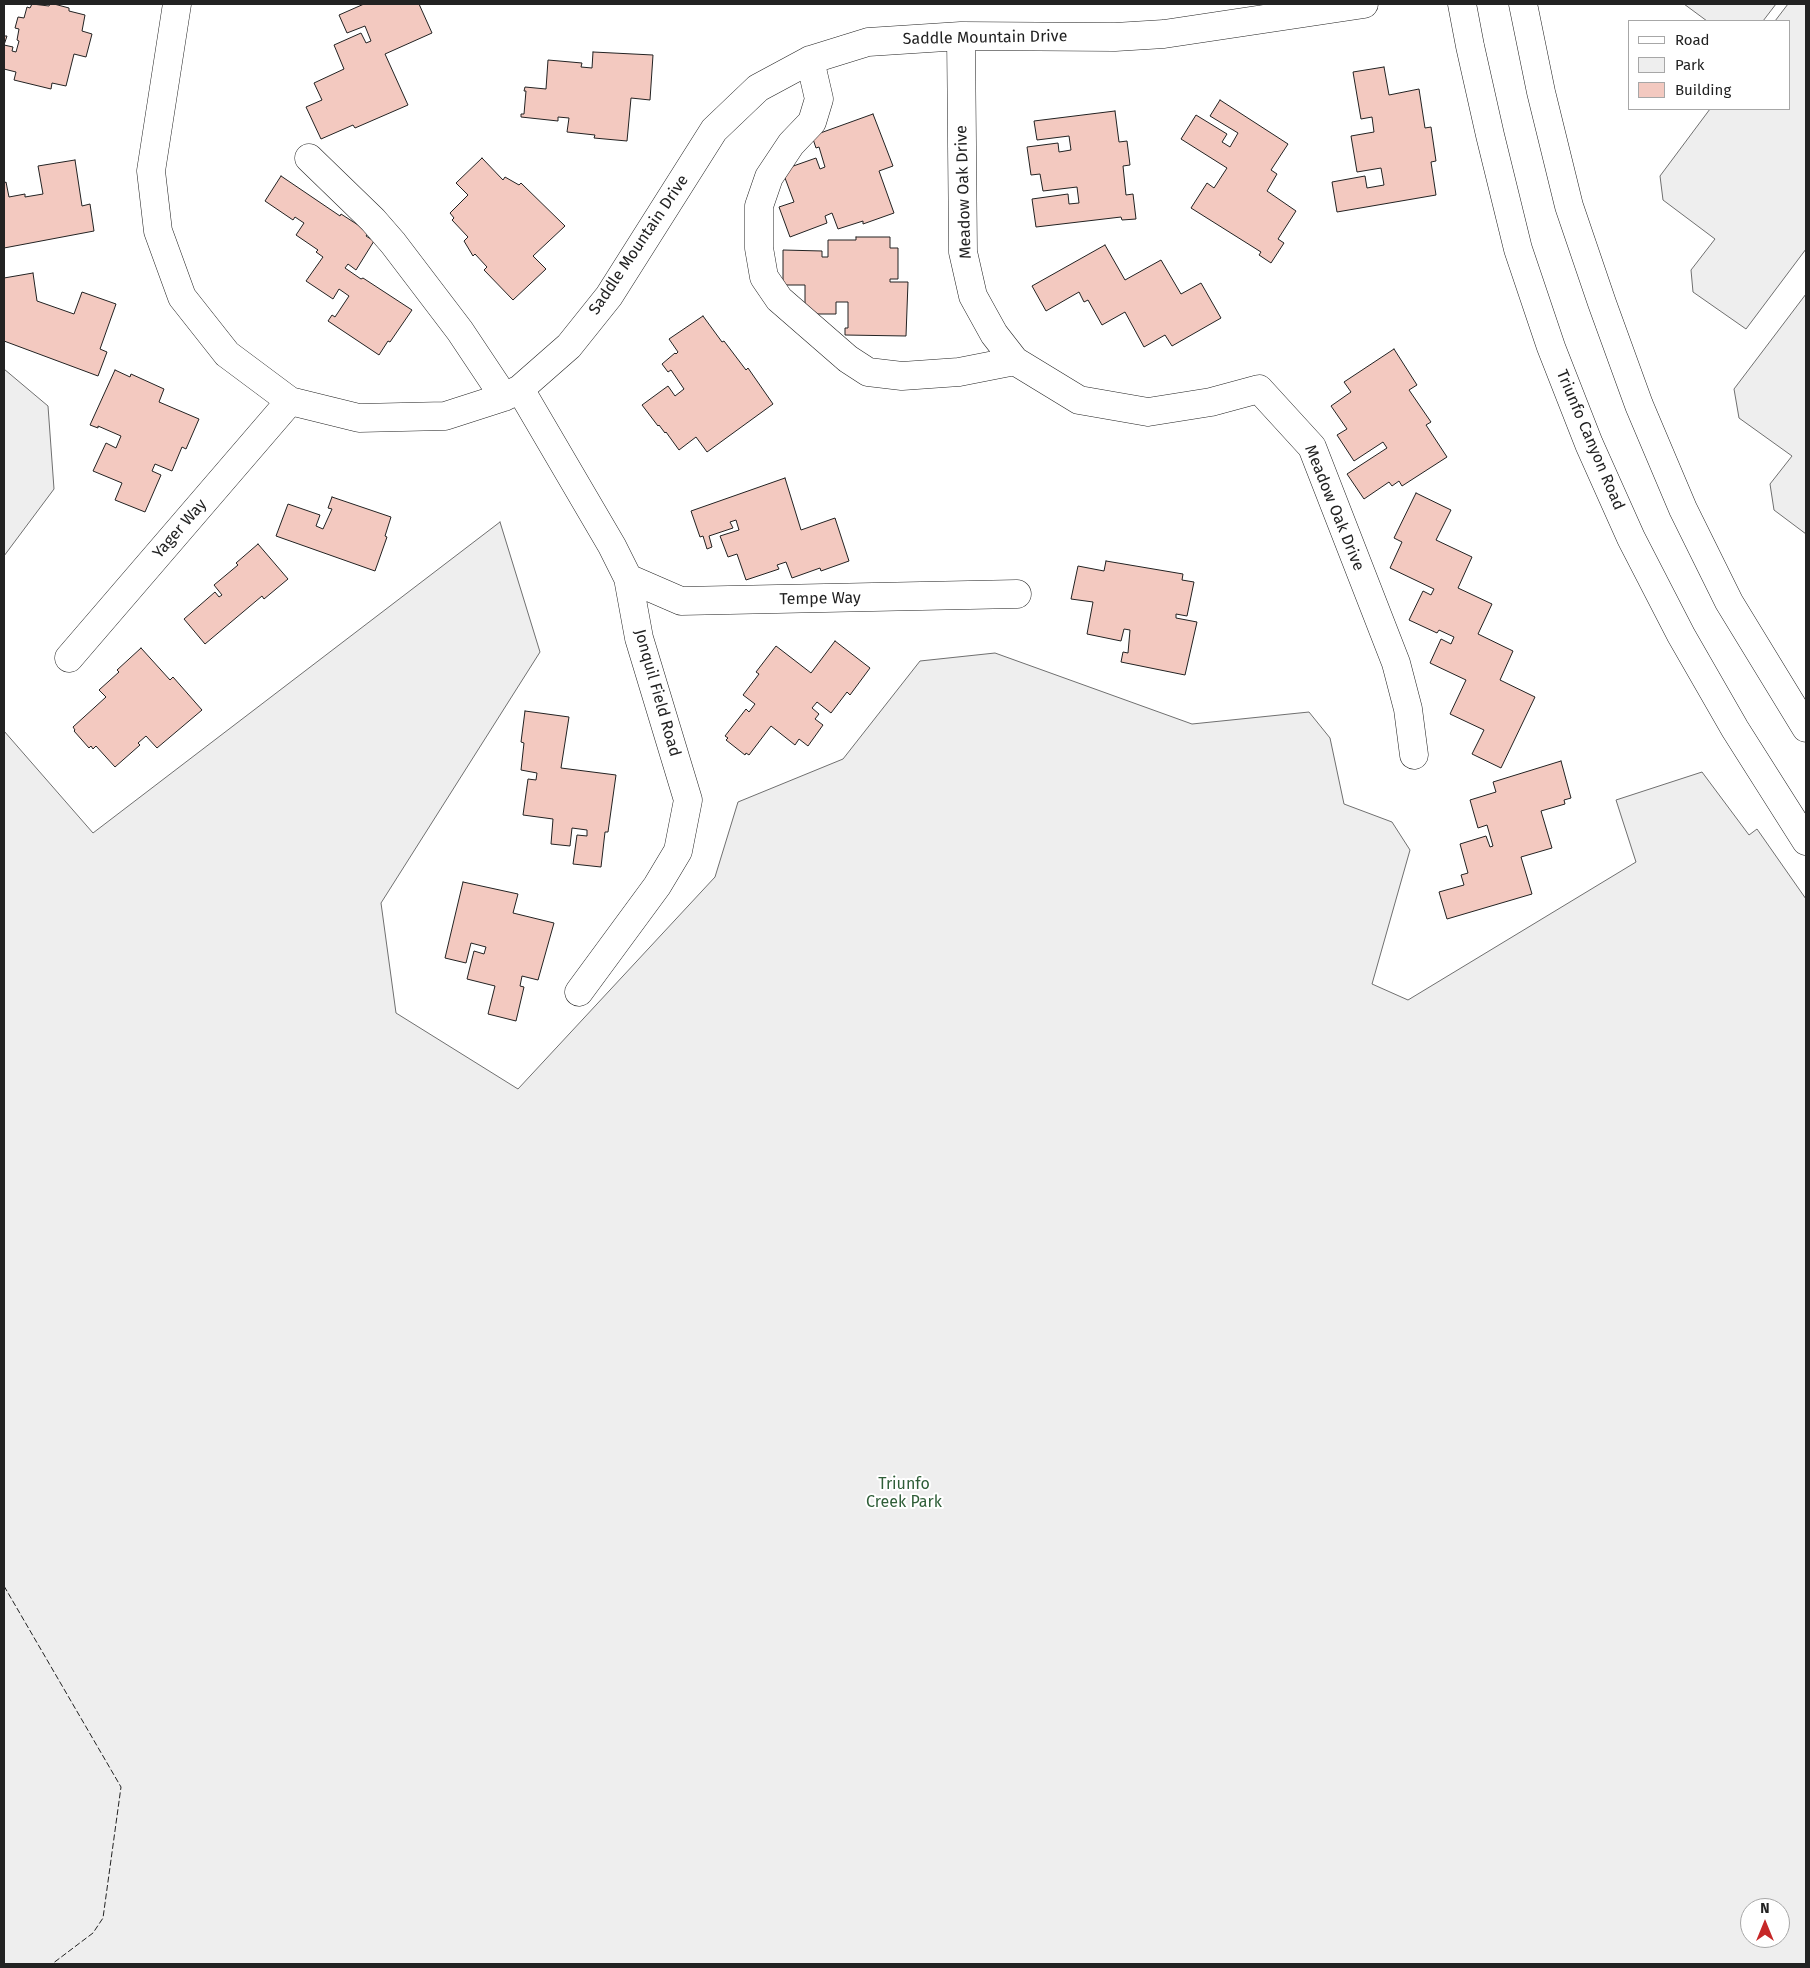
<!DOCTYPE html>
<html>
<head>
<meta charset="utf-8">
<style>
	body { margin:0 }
	#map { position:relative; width:1810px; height:1968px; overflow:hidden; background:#fff; font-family:"Fira Sans",sans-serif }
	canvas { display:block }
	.frame { position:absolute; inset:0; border:5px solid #222; pointer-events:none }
	.legend { position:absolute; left:1628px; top:20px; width:162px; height:90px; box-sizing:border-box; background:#fff; border:1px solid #a7a7a7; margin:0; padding:6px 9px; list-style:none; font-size:15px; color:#222 }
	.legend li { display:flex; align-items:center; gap:10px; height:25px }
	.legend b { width:25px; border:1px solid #a7a7a7 }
	.north { position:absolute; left:1740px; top:1898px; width:50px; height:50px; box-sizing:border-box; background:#fff; border:1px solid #a7a7a7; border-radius:50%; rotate:0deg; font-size:14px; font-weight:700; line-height:20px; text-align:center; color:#222 }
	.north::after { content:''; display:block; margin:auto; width:18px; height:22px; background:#c62828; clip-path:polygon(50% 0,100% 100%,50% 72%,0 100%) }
</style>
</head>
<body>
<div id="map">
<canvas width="1810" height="1968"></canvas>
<div class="frame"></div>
<ul class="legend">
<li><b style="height:6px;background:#fff"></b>Road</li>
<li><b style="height:14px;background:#eee"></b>Park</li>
<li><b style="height:14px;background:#f3c9c0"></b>Building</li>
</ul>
<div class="north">N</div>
</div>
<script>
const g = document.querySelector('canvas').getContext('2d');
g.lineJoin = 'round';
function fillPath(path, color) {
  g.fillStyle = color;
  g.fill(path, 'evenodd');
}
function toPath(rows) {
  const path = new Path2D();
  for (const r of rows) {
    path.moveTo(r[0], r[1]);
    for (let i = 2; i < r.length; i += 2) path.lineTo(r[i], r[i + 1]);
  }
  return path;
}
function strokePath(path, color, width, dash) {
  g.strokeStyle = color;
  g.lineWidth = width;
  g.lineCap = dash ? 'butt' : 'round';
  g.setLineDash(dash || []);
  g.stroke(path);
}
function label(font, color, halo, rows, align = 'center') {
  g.font = font + ' "Fira Sans",sans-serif';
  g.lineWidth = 4;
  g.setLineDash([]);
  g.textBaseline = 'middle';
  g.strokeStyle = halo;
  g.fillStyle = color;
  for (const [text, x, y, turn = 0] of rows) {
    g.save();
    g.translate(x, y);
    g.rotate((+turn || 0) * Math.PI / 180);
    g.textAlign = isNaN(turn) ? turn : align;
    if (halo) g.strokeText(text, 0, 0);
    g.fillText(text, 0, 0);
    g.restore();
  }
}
const green = toPath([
	[1684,4,1776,4,1763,21,1707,21,1684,4],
	[1788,4,1806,4,1806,249,1746,329,1693,292,1691,270,1715,239,1663,200,1660,176,1710,109,1789,109,1789,21,1775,21,1788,4],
	[1806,294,1806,534,1774,510,1770,484,1792,456,1739,418,1734,389,1806,294],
	[4,369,48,406,54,489,4,556,4,369],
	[500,522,540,652,381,903,396,1013,518,1089,715,877,738,802,843,759,920,661,995,653,1192,724,1309,712,1330,738,1344,804,1392,822,1410,850,1372,984,1408,1000,1636,862,1616,800,1702,772,1749,835,1757,829,1806,899,1806,1964,4,1964,4,731,93,833,500,522],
	[1750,1908,1780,1908,1780,1938,1750,1938,1750,1908]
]);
fillPath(green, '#eee');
strokePath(green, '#6f6f6f', 1);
const building = toPath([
	[32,4,49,6,50,4,54,4,69,8,69,11,85,15,82,31,92,34,86,57,74,54,66,86,52,83,51,89,14,80,16,72,4,69,4,36,7,36,4,45,13,47,12,51,16,52,19,41,17,40,19,29,15,28,18,17,24,18,27,7,30,8,32,4],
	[364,4,419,4,432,33,385,54,408,105,355,128,353,125,321,139,306,107,322,100,314,83,344,69,334,45,361,33,366,43,371,41,365,26,347,33,339,15,364,4],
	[593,52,653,55,650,100,631,98,627,141,594,138,595,135,567,132,569,118,558,117,558,121,521,117,521,114,524,114,526,91,524,91,525,87,546,89,548,60,582,63,581,67,592,68,593,52],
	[1384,67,1389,95,1419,89,1425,128,1431,127,1436,161,1431,162,1436,195,1337,212,1332,182,1365,176,1367,188,1384,185,1381,168,1357,172,1351,136,1374,132,1372,117,1361,119,1353,72,1384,67],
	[1220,100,1288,144,1271,170,1277,174,1267,191,1296,211,1278,239,1284,243,1271,263,1259,255,1261,252,1191,208,1207,183,1214,188,1227,168,1181,139,1196,115,1227,134,1222,142,1230,147,1238,133,1210,116,1220,100],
	[1115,111,1119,142,1127,141,1130,165,1123,166,1126,195,1133,194,1136,219,1122,220,1121,217,1036,227,1032,199,1068,194,1069,204,1079,203,1077,187,1043,191,1040,174,1031,175,1027,147,1058,143,1059,152,1071,150,1069,136,1037,140,1034,121,1115,111],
	[873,114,893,166,879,171,894,213,863,224,863,221,838,229,832,213,825,216,827,223,790,237,779,207,794,202,782,170,816,158,820,169,825,167,819,147,816,148,812,136,873,114],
	[482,158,503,180,505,177,519,185,521,183,565,226,533,256,546,269,513,300,484,270,487,267,475,254,473,256,464,241,468,237,452,220,454,218,450,213,468,195,456,183,482,158],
	[75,160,82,206,90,204,94,231,4,248,4,183,6,182,9,197,25,194,25,197,43,194,38,166,75,160],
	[281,176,340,216,341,214,369,232,366,236,374,241,356,270,348,264,345,268,361,279,363,278,412,310,390,342,388,341,379,355,328,321,332,315,335,317,349,296,339,289,333,299,306,281,323,257,316,252,318,250,296,235,304,223,295,217,293,220,265,201,281,176],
	[856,237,890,237,890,248,898,248,898,279,890,279,890,282,908,282,906,336,845,335,845,328,848,328,848,302,836,302,836,314,805,314,805,285,783,285,783,250,822,251,822,257,828,257,828,240,856,240,856,237],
	[1105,245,1125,280,1161,260,1181,294,1201,283,1221,318,1172,346,1165,335,1144,347,1125,312,1102,325,1088,300,1084,302,1079,292,1046,311,1032,286,1105,245],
	[33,273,37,301,74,314,82,292,116,304,100,349,107,352,98,376,4,341,4,278,33,273],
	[703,316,722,342,724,341,746,370,748,368,773,404,707,452,696,437,679,450,666,432,665,433,659,425,658,426,642,405,668,386,675,396,684,389,671,370,668,372,662,364,675,353,676,354,678,352,669,339,703,316],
	[1394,349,1417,385,1409,390,1431,422,1426,425,1447,457,1402,486,1399,481,1392,486,1389,482,1364,499,1347,474,1387,448,1383,442,1354,461,1337,435,1347,429,1331,406,1351,392,1344,382,1394,349],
	[115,370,130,377,131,374,164,389,159,402,199,419,186,449,182,447,172,471,155,464,152,471,161,475,145,512,115,500,122,483,93,471,106,443,116,448,121,436,98,426,98,428,90,425,115,370],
	[785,478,801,530,835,518,849,561,821,571,820,568,792,578,786,562,777,565,779,569,746,580,737,554,728,557,720,536,739,530,736,520,730,522,733,528,709,536,712,547,707,549,703,536,700,537,691,511,785,478],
	[1416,493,1451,510,1436,540,1472,557,1458,588,1492,604,1478,634,1513,651,1500,680,1535,697,1501,768,1472,754,1484,730,1450,714,1466,680,1430,663,1441,639,1451,644,1454,637,1439,630,1437,633,1409,620,1423,591,1431,595,1434,589,1390,568,1402,542,1394,538,1416,493],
	[332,497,391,517,385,536,387,537,375,571,276,536,288,504,320,515,316,526,323,529,332,509,328,508,332,497],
	[258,544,288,579,264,599,262,596,205,644,184,619,215,592,219,597,222,595,214,585,238,565,236,563,258,544],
	[1106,561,1183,574,1182,580,1194,582,1187,616,1176,614,1176,618,1197,622,1185,675,1121,662,1123,652,1128,653,1130,630,1124,629,1121,641,1087,634,1093,602,1071,599,1078,566,1104,571,1106,561],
	[835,641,870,668,850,695,847,692,831,713,817,702,812,708,819,714,815,719,823,725,808,746,799,739,795,745,771,726,749,755,746,753,745,755,726,740,728,738,725,736,746,709,749,712,755,704,743,695,759,674,756,672,776,646,811,673,835,641],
	[141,648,170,680,173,677,202,710,157,748,146,736,138,743,140,745,115,767,96,746,93,749,91,746,89,748,74,731,75,730,73,727,106,697,99,690,119,672,117,670,141,648],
	[525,711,569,717,561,768,616,775,608,832,605,832,601,867,573,864,577,835,587,836,587,830,572,828,570,846,551,844,553,819,523,815,528,779,536,780,537,773,521,770,524,743,521,742,525,711],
	[1561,761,1571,798,1564,800,1565,804,1541,811,1552,848,1521,857,1532,894,1447,919,1439,892,1464,885,1461,875,1468,873,1460,844,1486,836,1490,847,1493,846,1487,825,1478,828,1470,800,1496,792,1493,782,1561,761],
	[463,882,518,894,513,913,554,923,538,980,522,976,520,986,524,987,516,1021,488,1014,495,986,467,979,474,951,484,954,486,947,471,943,466,963,445,958,463,882]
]);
fillPath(building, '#f3c9c0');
strokePath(building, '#222', 1);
const minor = toPath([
	[177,4,151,171,158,231,182,297,227,354,290,401,359,418,445,416,504,397,520,389,569,346,609,296,714,130,758,88,810,60,868,42,961,36,1115,37,1164,34,1364,4],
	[1462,4,1470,46,1490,135,1518,249,1551,347,1589,444,1631,538,1681,635,1735,729,1806,841],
	[1523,4,1541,92,1569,206,1602,303,1639,405,1683,509,1729,602,1806,728],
	[961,36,963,252,973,296,994,334,1015,361,1079,400,1148,412,1211,402,1259,389,1312,447,1396,663,1408,709,1414,755],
	[810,60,819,99,812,122,791,144,769,177,759,206,759,248,764,277,779,299,848,359,868,372,902,376,959,372,1015,361],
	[309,158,373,220,393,243,460,331,504,397],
	[520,389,612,546,628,578,639,638,688,800,678,851,657,886,579,992],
	[628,578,681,601,1017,594],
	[69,658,290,401]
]);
strokePath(minor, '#222', 29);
strokePath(minor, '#fff', 28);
strokePath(toPath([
	[4,1586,121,1787,103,1918,93,1933,52,1964]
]), '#222', 1, [6, 2.5]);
label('16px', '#222', '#fff', [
	["Saddle Mountain Drive",985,38,-1],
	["Meadow Oak Drive",964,192,-92],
	["Saddle Mountain Drive",639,245,-56],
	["Triunfo Canyon Road",1590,440,67],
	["Meadow Oak Drive",1334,508,68],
	["Yager Way",180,529,-49],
	["Tempe Way",820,599,-1],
	["Jonquil Field Road",657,693,74]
]);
label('16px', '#2f5e38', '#fff', [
	["Triunfo",904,1485],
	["Creek Park",904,1503]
]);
</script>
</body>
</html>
